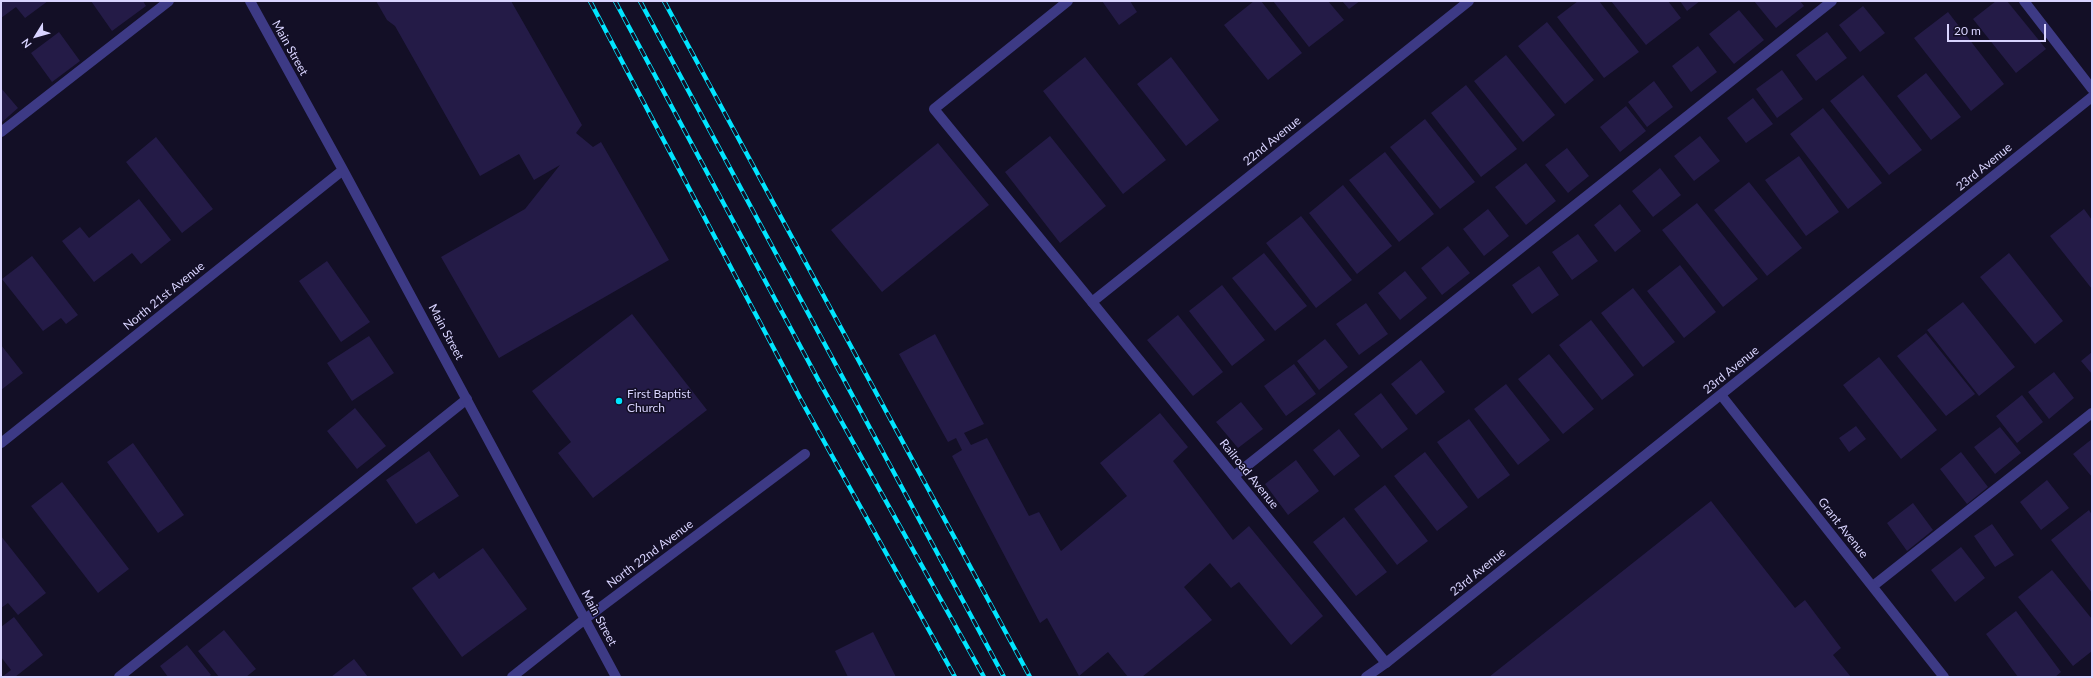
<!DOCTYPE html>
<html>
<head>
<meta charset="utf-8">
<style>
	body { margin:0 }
	#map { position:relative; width:2093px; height:678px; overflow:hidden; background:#130f26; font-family:Lato,sans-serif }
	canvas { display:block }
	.frame { position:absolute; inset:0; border:2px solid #d9d4ff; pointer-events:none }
	.north { position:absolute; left:16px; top:16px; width:40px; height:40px; -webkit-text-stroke:3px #130f26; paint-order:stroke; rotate:233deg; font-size:11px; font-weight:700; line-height:16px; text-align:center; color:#d9d4ff }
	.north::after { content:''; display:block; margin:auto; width:14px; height:18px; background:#d9d4ff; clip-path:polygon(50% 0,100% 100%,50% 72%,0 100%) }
	.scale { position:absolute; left:1947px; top:24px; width:99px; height:18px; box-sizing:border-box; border:2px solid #d9d4ff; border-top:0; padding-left:5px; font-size:12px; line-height:14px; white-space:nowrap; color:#d9d4ff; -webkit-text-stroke:3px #130f26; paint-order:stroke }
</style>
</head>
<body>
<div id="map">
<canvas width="2093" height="678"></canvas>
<div class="frame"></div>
<div class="north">N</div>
<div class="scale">20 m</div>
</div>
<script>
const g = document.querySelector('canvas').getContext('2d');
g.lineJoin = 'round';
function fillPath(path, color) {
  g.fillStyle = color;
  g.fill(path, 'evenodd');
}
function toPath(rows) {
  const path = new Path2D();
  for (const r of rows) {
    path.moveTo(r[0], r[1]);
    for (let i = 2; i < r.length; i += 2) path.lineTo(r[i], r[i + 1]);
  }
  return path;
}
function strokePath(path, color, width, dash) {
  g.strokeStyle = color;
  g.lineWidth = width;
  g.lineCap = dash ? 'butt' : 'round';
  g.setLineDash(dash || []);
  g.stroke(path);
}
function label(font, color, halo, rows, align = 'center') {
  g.font = font + ' Lato,sans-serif';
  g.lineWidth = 3;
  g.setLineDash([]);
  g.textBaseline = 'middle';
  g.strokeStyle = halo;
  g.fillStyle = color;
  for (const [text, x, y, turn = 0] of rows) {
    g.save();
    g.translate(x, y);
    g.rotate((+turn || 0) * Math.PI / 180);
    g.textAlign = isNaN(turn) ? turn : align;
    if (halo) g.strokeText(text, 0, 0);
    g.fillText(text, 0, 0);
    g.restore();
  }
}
fillPath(toPath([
	[1,1,48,1,25,18,16,7,1,18],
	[91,1,143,1,146,6,112,31],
	[376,1,511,1,582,125,576,133,593,147,601,142,669,260,499,358,441,257,525,209,560,165,534,180,519,154,480,176,395,26,387,20],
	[1102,1,1130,1,1137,12,1119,25],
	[1254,1,1261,1,1302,53,1268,80,1224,25],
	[1273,1,1328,1,1344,20,1309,47],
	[1342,1,1360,1,1349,9],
	[1578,1,1599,1,1639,52,1604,78,1557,17],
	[1611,1,1668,1,1681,18,1646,45],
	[1680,1,1700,1,1687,11],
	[1754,1,1800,1,1804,6,1776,28],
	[1996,1,2007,1,2046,49,2016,73,1973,19],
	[1863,6,1885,33,1860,52,1839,25],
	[1739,10,1764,40,1734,64,1709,34],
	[1948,12,2004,84,1971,111,1914,38],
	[1547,22,1594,80,1565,104,1518,46],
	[59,32,80,61,52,82,31,53],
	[1827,32,1847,58,1816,81,1796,55],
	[1698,46,1717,72,1691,92,1672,66],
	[1506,55,1555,115,1523,142,1474,81],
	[1085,57,1166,160,1123,194,1043,91],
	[1171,57,1219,120,1186,146,1137,84],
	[1782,70,1803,99,1777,118,1756,89],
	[1926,73,1961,117,1931,140,1897,96],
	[1863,75,1922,150,1889,175,1830,101],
	[1654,81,1673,107,1647,127,1628,102],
	[1466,85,1517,149,1481,177,1431,113],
	[1,88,18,108,1,123],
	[1753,98,1773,124,1746,143,1727,118],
	[1626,106,1646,131,1620,152,1600,127],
	[1823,108,1882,183,1848,209,1790,134],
	[1425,119,1475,182,1440,209,1390,147],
	[1050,136,1106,206,1060,243,1005,172],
	[1700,136,1720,161,1694,181,1674,156],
	[156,137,213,209,182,233,126,162],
	[938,143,989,205,882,292,831,230],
	[1567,148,1589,176,1568,193,1545,165],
	[1385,152,1434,214,1399,242,1349,180],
	[1799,156,1839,212,1806,236,1765,180],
	[1526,163,1556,201,1526,225,1495,187],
	[1660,168,1681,195,1653,217,1632,191],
	[1749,182,1802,248,1767,276,1714,210],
	[1343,185,1392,246,1357,274,1309,213],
	[139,199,171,240,141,264,132,253,94,282,62,241,80,227,89,238],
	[1697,203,1758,279,1723,307,1662,230],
	[1620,204,1641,231,1615,252,1594,225],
	[1488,209,1509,236,1484,256,1463,229],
	[2084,209,2092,220,2092,289,2050,236],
	[1301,216,1352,280,1316,308,1266,243],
	[1578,234,1598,261,1572,280,1552,252],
	[1448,246,1470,273,1442,295,1421,268],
	[1264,253,1307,306,1275,331,1232,278],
	[2009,253,2063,321,2035,344,1980,277],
	[32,256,78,315,66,324,61,318,43,331,2,279],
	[327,261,370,322,341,342,299,281],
	[1680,265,1716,312,1684,338,1647,291],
	[1539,266,1559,295,1532,314,1512,285],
	[1405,271,1427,298,1400,320,1378,293],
	[1222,285,1265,340,1232,366,1189,311],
	[1633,288,1675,342,1643,367,1601,313],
	[1963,302,2015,367,1979,396,1927,330],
	[1366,303,1388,334,1359,355,1336,324],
	[632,314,707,410,593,498,558,453,571,442,532,391],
	[1178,315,1223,372,1193,396,1147,340],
	[1591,320,1634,375,1602,400,1559,345],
	[1926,333,1975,394,1946,416,1897,356],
	[935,334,984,424,964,433,971,445,987,438,1029,516,1039,512,1061,551,1127,496,1100,463,1160,413,1188,447,1173,461,1233,540,1249,526,1323,616,1291,645,1239,582,1231,588,1210,563,1184,587,1212,620,1142,677,1128,677,1108,652,1079,676,1047,618,1040,623,952,456,962,450,956,438,948,442,899,354],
	[369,336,394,373,352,401,327,363],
	[1325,339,1348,367,1319,390,1297,361],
	[1,345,23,373,1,390],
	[2092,352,2092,374,2081,361],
	[1549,354,1594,409,1563,434,1518,379],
	[1879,357,1937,430,1901,459,1843,385],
	[1421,360,1445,392,1416,415,1391,384],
	[1294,364,1316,394,1286,416,1264,386],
	[2054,372,2074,398,2049,419,2028,392],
	[1506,384,1550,440,1518,465,1474,409],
	[1381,393,1408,429,1382,449,1354,414],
	[2022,395,2043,422,2017,443,1996,416],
	[1241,402,1263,429,1238,448,1216,422],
	[355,408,386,446,357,469,327,431],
	[1469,419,1510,475,1478,499,1437,442],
	[1856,426,1866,439,1849,452,1839,438],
	[2000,427,2021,453,1995,474,1974,447],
	[1339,429,1360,456,1334,476,1313,450],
	[2092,439,2092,477,2073,454],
	[133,443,184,515,158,533,107,462],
	[429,451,459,496,416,524,386,480],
	[1425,452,1468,507,1437,531,1394,476],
	[1961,452,1988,487,1967,504,1940,469],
	[1296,460,1319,491,1288,515,1265,484],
	[2047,480,2069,508,2041,530,2020,502],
	[62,482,129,569,98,593,31,506],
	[1385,485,1428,541,1397,565,1354,509],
	[1711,501,1795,608,1805,600,1841,648,1833,655,1851,677,1489,677],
	[1913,503,1933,530,1907,551,1887,523],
	[2089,510,2092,515,2092,593,2051,540],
	[1344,517,1387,572,1356,596,1313,542],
	[1992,524,2014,555,1995,567,1974,536],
	[1,536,46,593,18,615,8,603,1,608],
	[1961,547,1985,578,1955,602,1931,570],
	[483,548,527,609,462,657,412,588,434,572,439,579],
	[2052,570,2092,619,2092,651,2073,666,2018,597],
	[2016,611,2061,672,2055,677,2018,677,1986,634],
	[14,617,43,655,15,677,2,677,11,670,1,657,1,627],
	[224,630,256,669,246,677,219,677,198,651],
	[873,632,896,677,848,677,835,651],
	[187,645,211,675,208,677,168,677,160,666],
	[354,659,368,677,331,677]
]), '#241b47');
strokePath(toPath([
	[1068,1,934,109,1092,302],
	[2024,1,2092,89],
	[1,132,169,1],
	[1234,476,1832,1],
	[1873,586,2092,413],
	[119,677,467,399],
	[1366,677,1386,663]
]), '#3d3a85', 10);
strokePath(toPath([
	[250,1,343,170,616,677],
	[1469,1,1092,302,1386,663,2092,97],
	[1721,395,1944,677],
	[1,443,343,170],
	[512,677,585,619,805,454]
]), '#3d3a85', 10);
const rail = toPath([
	[590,1,801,400,955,677],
	[615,1,820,383,984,677],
	[640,1,1004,677],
	[664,1,1030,677]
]);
strokePath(rail, '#00e5ff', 4.5);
strokePath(rail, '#130f26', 3, [9]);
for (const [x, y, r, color] of [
	[619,401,4,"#00e5ff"]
]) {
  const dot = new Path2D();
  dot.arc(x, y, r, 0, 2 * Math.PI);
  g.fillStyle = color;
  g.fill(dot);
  strokePath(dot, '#130f26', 1.5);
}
label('12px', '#d9d4ff', '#130f26', [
	["Main Street",290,48,61],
	["22nd Avenue",1272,141,-39],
	["23rd Avenue",1984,167,-39],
	["North 21st Avenue",164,296,-39],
	["Main Street",446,332,62],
	["23rd Avenue",1731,370,-39],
	["Railroad Avenue",1249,474,51],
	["Grant Avenue",1843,528,52],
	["North 22nd Avenue",650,554,-37],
	["23rd Avenue",1478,572,-39],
	["Main Street",599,618,62]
]);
label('12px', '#d9d4ff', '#130f26', [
	["First Baptist",627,394],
	["Church",627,408]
], 'left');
</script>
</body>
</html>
